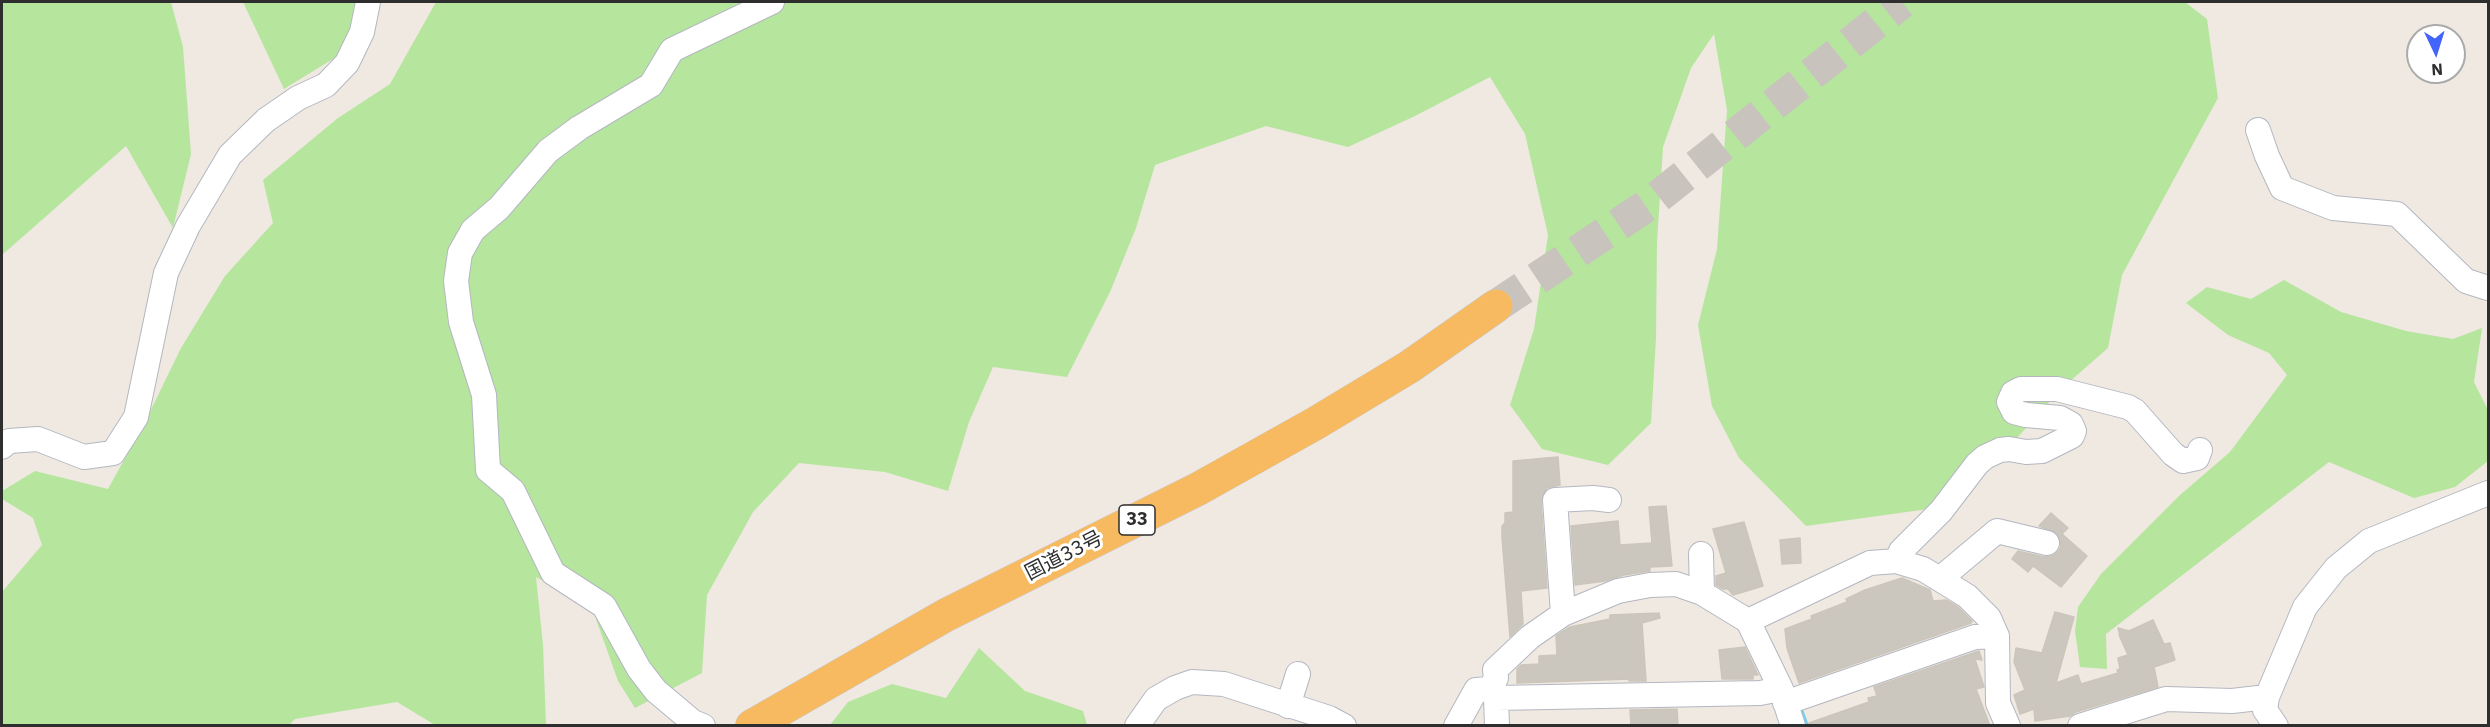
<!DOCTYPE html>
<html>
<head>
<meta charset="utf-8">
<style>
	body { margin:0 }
	#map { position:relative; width:2490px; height:727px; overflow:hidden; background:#efe9e1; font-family:"IBM Plex Sans",sans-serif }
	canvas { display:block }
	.frame { position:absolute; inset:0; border:3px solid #2e2e2e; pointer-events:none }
	.north { position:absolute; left:2406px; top:24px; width:60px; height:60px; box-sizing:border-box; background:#fff; border:2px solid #ababab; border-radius:50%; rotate:176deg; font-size:16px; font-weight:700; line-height:24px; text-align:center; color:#2e2e2e }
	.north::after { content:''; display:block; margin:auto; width:21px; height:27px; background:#4264fb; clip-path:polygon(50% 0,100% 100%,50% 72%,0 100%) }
</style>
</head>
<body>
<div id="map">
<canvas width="2490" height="727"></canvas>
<div class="frame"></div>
<div class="north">N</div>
</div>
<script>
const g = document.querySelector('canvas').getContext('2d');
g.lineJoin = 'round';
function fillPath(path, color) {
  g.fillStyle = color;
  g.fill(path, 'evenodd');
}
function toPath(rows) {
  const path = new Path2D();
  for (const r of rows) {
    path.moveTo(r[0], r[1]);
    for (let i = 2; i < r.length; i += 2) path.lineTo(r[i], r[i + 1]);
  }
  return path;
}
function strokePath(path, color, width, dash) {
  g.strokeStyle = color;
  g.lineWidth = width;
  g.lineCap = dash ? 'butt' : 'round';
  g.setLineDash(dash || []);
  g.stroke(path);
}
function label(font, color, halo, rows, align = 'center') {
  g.font = font + ' "IBM Plex Sans","Noto Sans JP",sans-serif';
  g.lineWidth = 6;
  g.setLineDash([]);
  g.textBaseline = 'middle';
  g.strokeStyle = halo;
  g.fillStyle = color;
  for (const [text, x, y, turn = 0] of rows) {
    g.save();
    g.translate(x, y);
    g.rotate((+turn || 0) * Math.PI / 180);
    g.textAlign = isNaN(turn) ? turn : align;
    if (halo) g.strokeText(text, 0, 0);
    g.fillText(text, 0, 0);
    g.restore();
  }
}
fillPath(toPath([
	[2,2,171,2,183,47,191,154,173,228,126,146,2,255],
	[243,2,366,2,341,54,284,89],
	[436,2,2185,2,2207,19,2218,98,2122,275,2108,348,2060,390,1957,505,1806,526,1739,458,1712,406,1698,325,1717,249,1727,110,1714,34,1691,68,1663,147,1657,243,1656,338,1651,423,1608,465,1542,449,1510,405,1534,329,1548,235,1525,134,1490,77,1415,116,1348,147,1266,126,1155,165,1136,228,1110,292,1067,377,993,367,969,422,948,491,885,472,799,463,753,512,707,595,702,673,635,708,618,681,592,608,536,577,543,645,546,725,435,725,397,702,295,719,289,725,2,725,2,592,42,545,33,518,2,499,2,491,35,471,108,489,145,422,181,348,225,276,273,223,263,180,338,118,390,84],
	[2284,280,2341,312,2406,331,2453,339,2482,328,2474,382,2488,410,2488,461,2455,487,2414,498,2329,462,2106,634,2107,669,2080,667,2075,631,2078,607,2101,574,2180,495,2230,452,2287,375,2269,353,2228,335,2186,303,2207,287,2251,299],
	[979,648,1025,691,1083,711,1087,725,830,725,848,702,892,684,946,698]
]), '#b6e59e');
strokePath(toPath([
	[1799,707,1806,726]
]), '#75cff0', 6);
const building = toPath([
	[1558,457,1560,485,1547,488,1541,500,1547,588,1521,591,1523,624,1510,637,1502,537,1502,526,1505,523,1505,513,1513,512,1513,461,1558,457],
	[1666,506,1672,566,1650,567,1650,571,1624,575,1605,581,1575,585,1571,526,1618,521,1620,545,1652,543,1649,507,1666,506],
	[2051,513,2068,528,2062,534,2087,556,2061,587,2033,566,2028,572,2012,559,2018,551,2044,557,2052,556,2058,552,2061,546,2057,533,2039,526,2051,513],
	[1744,522,1763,586,1733,595,1728,589,1723,589,1716,585,1716,576,1726,573,1713,529,1744,522],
	[1800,538,1801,563,1782,564,1780,540,1800,538],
	[1902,578,1930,590,1933,601,1946,600,1958,607,1972,621,1971,623,1799,683,1787,648,1785,629,1812,619,1811,616,1847,602,1846,599,1865,590,1902,578],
	[2055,612,2074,617,2056,683,2078,675,2081,684,2118,673,2117,670,2120,669,2118,658,2128,655,2119,635,2120,635,2118,628,2129,631,2153,620,2164,644,2170,643,2175,660,2154,667,2158,687,2076,712,2070,716,2035,721,2034,709,2020,714,2014,695,2025,690,2014,662,2016,648,2042,653,2055,612],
	[1659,613,1660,618,1642,623,1646,681,1629,681,1629,679,1517,683,1517,669,1521,665,1539,664,1539,656,1557,655,1556,636,1570,627,1610,619,1610,615,1659,613],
	[1745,647,1758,675,1753,675,1753,679,1722,679,1719,650,1745,647],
	[1979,651,1982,660,1975,659,1984,687,1976,689,1990,726,1809,726,1809,723,1869,702,1868,698,1877,696,1874,687,1979,651],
	[1677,709,1678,726,1631,726,1630,710,1677,709]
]);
fillPath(building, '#cbc7bf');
strokePath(building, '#cbc5ba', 1.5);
strokePath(toPath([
	[1496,306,1649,204,1902,2]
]), '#c8c4bd', 33, [33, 16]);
const minor = toPath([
	[2258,130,2267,156,2282,188,2333,208,2397,214,2466,281,2488,288],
	[2,447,9,441,38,439,84,457,113,453,136,417,166,273,188,226,230,155,266,120,298,98,326,85,347,63,362,32,368,2],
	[1701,554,1702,593],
	[1896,561,1901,551,1941,511,1977,464,1985,457,2000,450,2009,449,2026,452,2042,451,2072,436,2074,431,2071,424,2060,418,2026,415,2014,412,2009,402,2013,393,2021,389,2057,389,2128,407,2135,411,2173,454,2183,461,2197,458,2200,450],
	[1941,578,1997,531,2047,543],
	[1563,614,1555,500,1593,498,1609,500],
	[1748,621,1870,563,1896,561,1923,569,1967,596,1989,618,1997,636,1998,703,2008,726],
	[1496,698,1760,693,1781,689],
	[1785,703,1975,637,1997,636],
	[1288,706,1298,674],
	[703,726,693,722,656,691,639,669,604,606,553,573,513,491,488,470,484,395,461,322,456,281,460,253,473,230,499,208,548,151,579,128,651,85,672,50,772,2],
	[1137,726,1156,699,1175,688,1192,682,1224,684,1329,718,1344,726],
	[1456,726,1476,690,1490,689],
	[1497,726,1496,698,1490,689,1496,678,1495,670,1530,637,1563,614,1618,591,1650,585,1676,584,1702,593,1748,621,1781,689,1793,726],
	[2080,726,2166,699,2232,701,2267,697],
	[2276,726,2265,710,2267,697,2305,607,2336,568,2369,541,2488,493]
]);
const trunk = toPath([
	[752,726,946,615,1198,489,1316,423,1409,367,1496,306]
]);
strokePath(minor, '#b4b7c1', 26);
strokePath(trunk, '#c9c9c9', 34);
strokePath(minor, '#fff', 24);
strokePath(trunk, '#f8ba60', 33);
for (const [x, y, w] of [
	[1137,520,36]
]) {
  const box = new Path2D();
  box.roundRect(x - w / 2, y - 15, w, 30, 4.5);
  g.fillStyle = '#fff';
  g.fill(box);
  strokePath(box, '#2e2e2e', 1.5);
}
label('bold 18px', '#2e2e2e', null, [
	["33",1137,520]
]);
label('20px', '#2e2e2e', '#fff', [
	["国道33号",1064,556,-27]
]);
</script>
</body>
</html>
